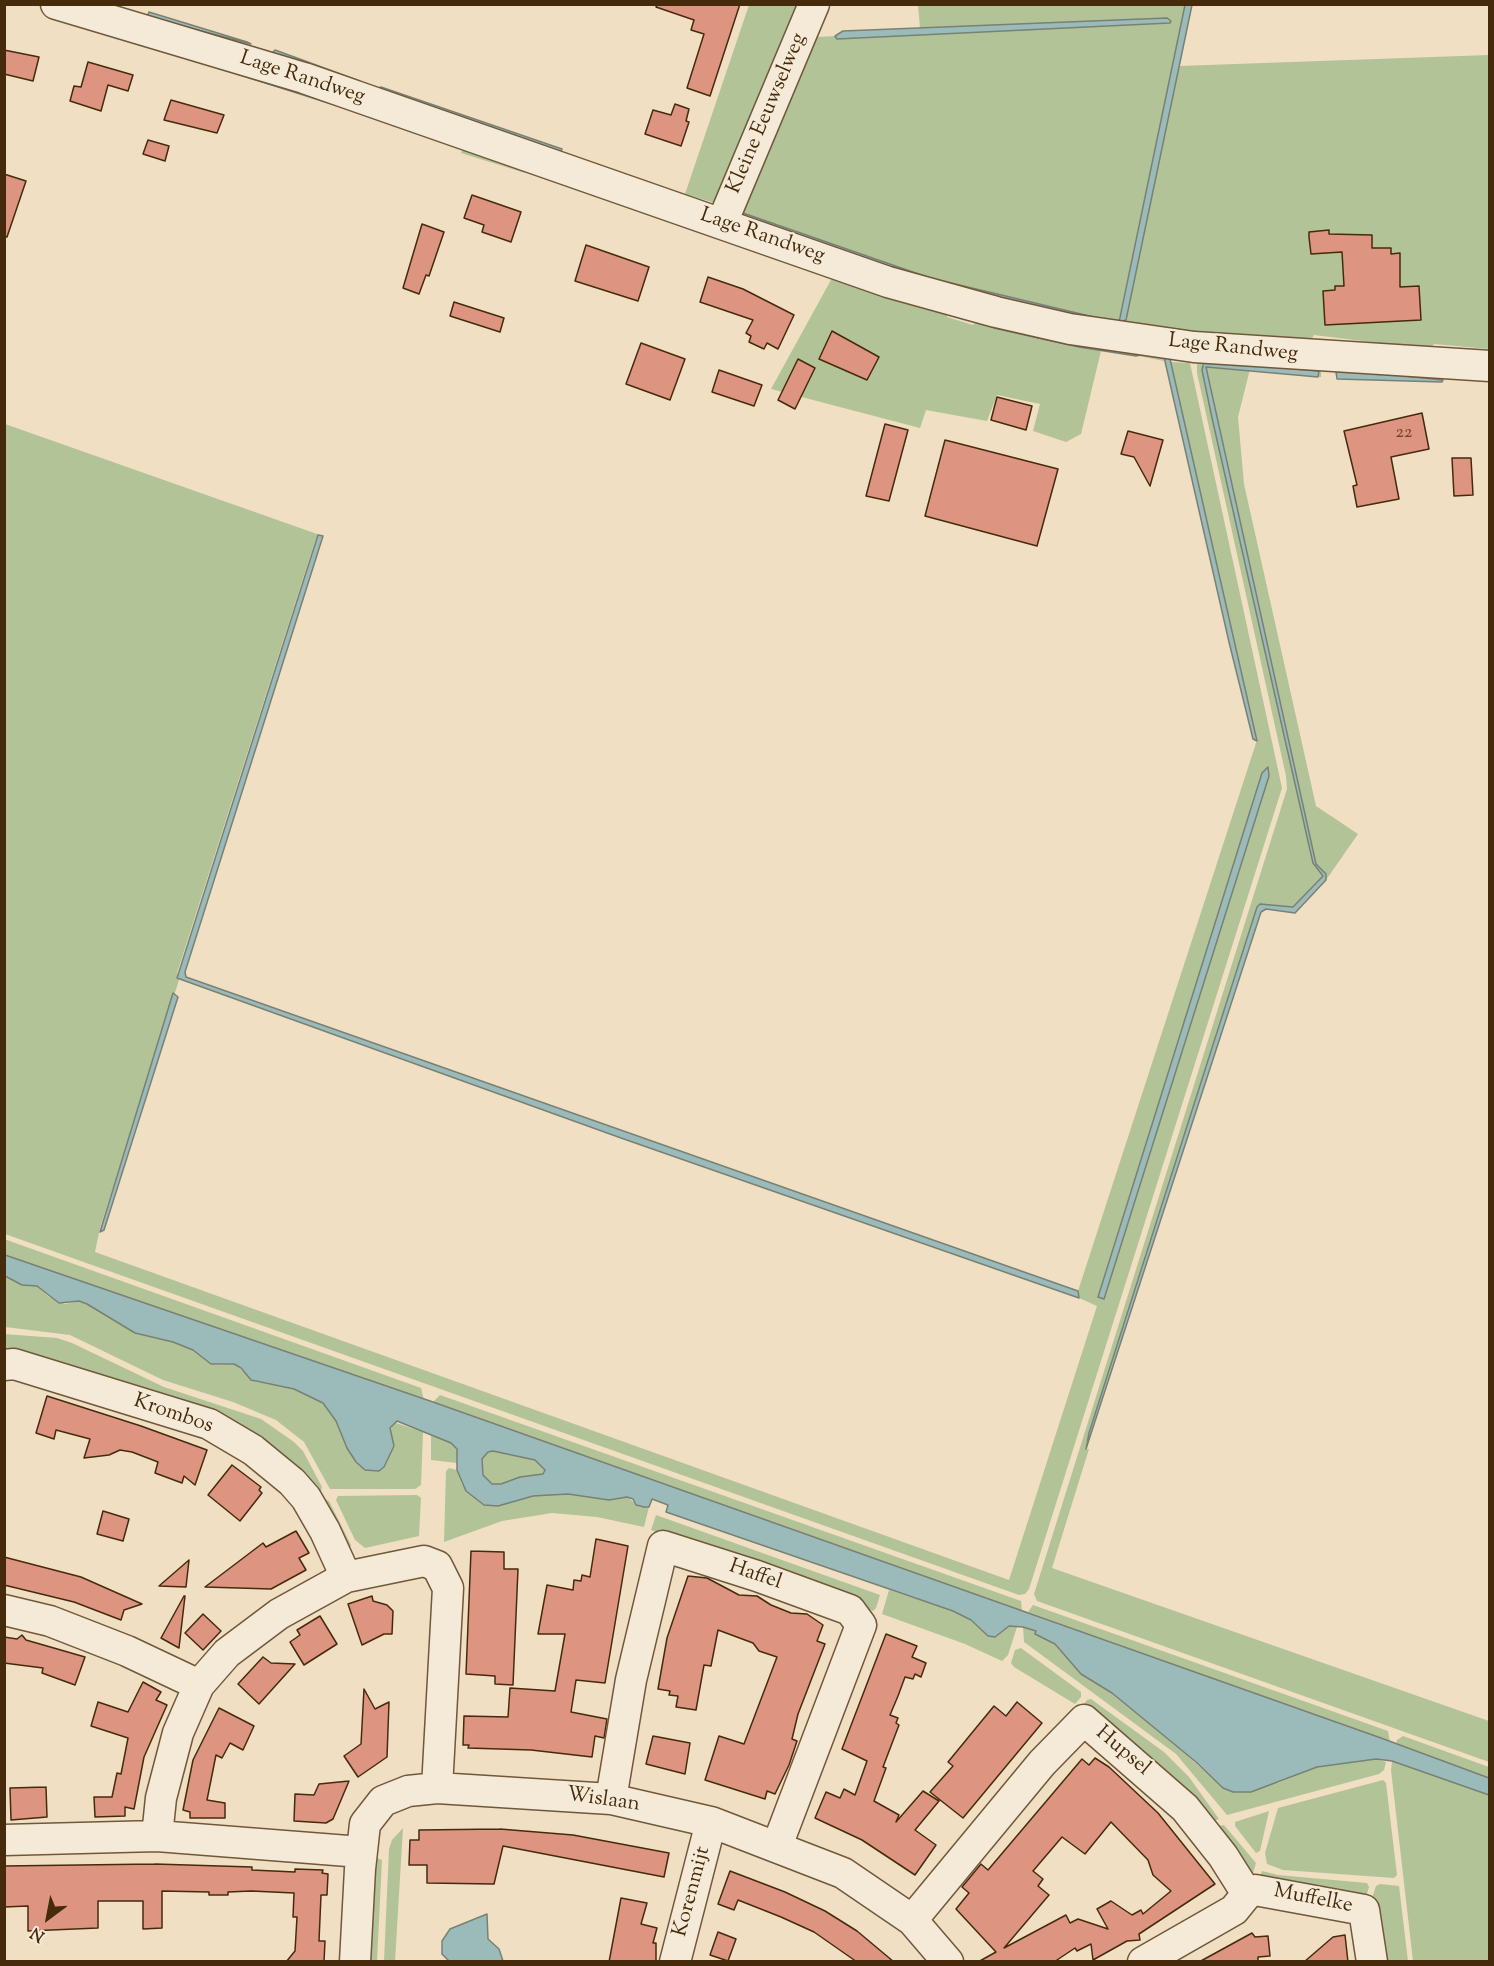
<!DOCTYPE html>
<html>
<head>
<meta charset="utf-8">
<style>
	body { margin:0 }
	#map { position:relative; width:1494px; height:1966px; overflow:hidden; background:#f0dfc2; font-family:"Sorts Mill Goudy",serif }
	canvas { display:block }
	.frame { position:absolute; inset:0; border:6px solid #452b0c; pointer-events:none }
	.north { position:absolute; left:18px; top:1888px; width:60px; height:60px; -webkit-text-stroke:4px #f5ead7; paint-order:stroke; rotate:212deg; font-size:16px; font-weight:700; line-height:24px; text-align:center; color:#452b0c }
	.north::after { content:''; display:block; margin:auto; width:21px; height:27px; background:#452b0c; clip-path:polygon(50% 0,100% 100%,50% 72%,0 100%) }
</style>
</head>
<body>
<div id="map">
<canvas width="1494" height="1966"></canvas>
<div class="frame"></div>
<div class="north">N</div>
</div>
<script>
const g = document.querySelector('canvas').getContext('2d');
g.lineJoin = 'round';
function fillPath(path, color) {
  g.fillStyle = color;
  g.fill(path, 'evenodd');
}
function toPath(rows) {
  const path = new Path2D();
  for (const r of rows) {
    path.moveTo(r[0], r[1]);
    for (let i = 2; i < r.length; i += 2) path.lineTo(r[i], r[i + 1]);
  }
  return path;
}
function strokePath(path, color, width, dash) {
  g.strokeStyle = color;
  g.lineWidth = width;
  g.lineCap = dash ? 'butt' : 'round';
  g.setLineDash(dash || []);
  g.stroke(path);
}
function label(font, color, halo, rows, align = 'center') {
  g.font = font + ' "Sorts Mill Goudy",serif';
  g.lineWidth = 4.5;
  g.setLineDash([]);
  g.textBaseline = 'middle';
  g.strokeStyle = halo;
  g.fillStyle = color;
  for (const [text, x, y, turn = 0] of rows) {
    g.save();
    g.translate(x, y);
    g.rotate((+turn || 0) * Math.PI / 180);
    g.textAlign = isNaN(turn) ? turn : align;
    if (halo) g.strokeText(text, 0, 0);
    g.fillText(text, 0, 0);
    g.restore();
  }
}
fillPath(toPath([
	[749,5,810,5,719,211,679,195,681,193,716,206,715,203,685,194],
	[918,5,1185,5,1119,319,1124,323,1179,66,1489,55,1489,349,1434,344,1431,348,1371,346,1371,342,1314,335,1305,349,1011,308,740,221,735,201,816,37,835,36,837,39,1169,23,1171,21,1167,18,920,28],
	[798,81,743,213,930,278,1102,319,1019,304,912,275,738,212],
	[464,147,526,169,525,173,461,153],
	[832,278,947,312,947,317,973,325,978,321,1164,357,1164,361,992,327,1101,351,1081,434,1066,442,1033,431,1040,404,997,395,987,421,926,410,920,428,771,389],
	[1197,360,1321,365,1321,377,1318,377,1319,371,1314,370,1208,361,1202,363,1202,370,1313,863,1323,876,1293,907,1257,907,1089,1433,1086,1444,1086,1449,1089,1449,1052,1568,1489,1721,1489,1762,1037,1601,1034,1594,1287,789,1286,776,1197,373],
	[1170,362,1190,363,1282,788,1029,1589,1025,1594,1019,1595,5,1234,5,424,320,535,316,538,177,973,179,980,100,1228,95,1252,1009,1580,1097,1306,1079,1298,1078,1291,1257,740],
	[1262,773,1244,853,1104,1299,1098,1296],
	[1206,365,1250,369,1238,417,1244,484,1316,806,1358,834,1326,880,1327,875,1316,864],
	[4,1239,421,1388,424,1400,5,1255],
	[4,1276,22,1285,37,1286,48,1296,65,1304,79,1301,96,1308,135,1333,173,1342,193,1350,216,1365,234,1364,256,1382,294,1389,323,1403,336,1421,356,1462,365,1470,379,1471,384,1467,394,1446,390,1433,393,1422,423,1432,421,1485,415,1489,330,1489,304,1442,276,1420,233,1402,163,1380,70,1335,5,1327],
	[4,1334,57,1338,72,1343,164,1387,261,1419,294,1442,303,1451,322,1487,321,1491,318,1493,277,1460,5,1356],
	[440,1395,1021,1601,1022,1611,433,1402],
	[431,1435,451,1443,457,1449,457,1463,431,1460],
	[493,1451,535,1460,545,1470,543,1474,501,1484,492,1484,483,1475,482,1459,488,1452],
	[449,1468,457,1470,462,1484,484,1505,491,1506,533,1496,568,1494,609,1500,627,1497,640,1507,649,1507,644,1527,597,1517,552,1513,502,1521,444,1542,446,1471],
	[417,1495,421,1498,419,1536,365,1548,355,1540,336,1500,338,1496],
	[321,1497,329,1501,351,1545,349,1551],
	[656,1515,880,1595,876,1608,873,1611,651,1530],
	[889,1590,953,1611,970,1620,988,1636,995,1637,1009,1626,1017,1627,1008,1655,1002,1661,965,1644,882,1614],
	[1033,1605,1388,1731,1390,1742,1028,1612],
	[1023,1627,1037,1631,1036,1634,1055,1644,1081,1674,1112,1693,1157,1728,1223,1788,1278,1783,1317,1767,1376,1759,1386,1762,1384,1770,1379,1774,1227,1815,1176,1754,1024,1642],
	[1021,1648,1081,1692,1081,1697,1075,1704,1014,1667,1011,1663,1015,1650],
	[1091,1699,1164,1752,1189,1777,1219,1819,1206,1824,1081,1708,1087,1700],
	[1403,1736,1489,1767,1489,1778,1396,1745,1397,1740],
	[1392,1761,1489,1795,1489,1961,1413,1961,1391,1770],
	[1383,1780,1386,1783,1397,1875,1394,1878,1283,1870,1267,1864,1265,1853,1278,1808],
	[1269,1811,1260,1851,1256,1853,1235,1826,1235,1822],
	[1224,1825,1256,1863,1251,1880,1218,1826],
	[403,1828,395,1961,384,1961,389,1849,392,1840],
	[371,1856,382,1860,377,1961,365,1962],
	[1262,1871,1278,1875,1367,1883,1369,1887,1365,1900,1258,1883],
	[1380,1884,1399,1886,1408,1961,1377,1961,1371,1901,1376,1886]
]), '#b3c398');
const water = toPath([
	[1185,5,1192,5,1126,320,1119,322,1185,5],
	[149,12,247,42,251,44,147,17,149,12],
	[1167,18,1171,21,1170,23,837,39,835,36,843,31,1167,18],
	[275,50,360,81,361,82,272,53,275,50],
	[218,64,363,114,212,66,218,64],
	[798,78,743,213,930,278,1102,319,1094,320,939,284,741,216,791,85,798,78],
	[381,87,562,149,560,154,376,89,381,87],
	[992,325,1139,353,1140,355,1136,356,1079,347,994,328,992,325],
	[1164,357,1170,359,1257,741,1253,739,1229,642,1164,357],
	[1204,361,1319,371,1318,377,1206,367,1316,864,1326,874,1326,880,1295,913,1266,909,1261,912,1086,1449,1089,1433,1257,907,1260,904,1293,907,1323,876,1313,863,1212,418,1202,370,1204,361],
	[1336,372,1375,373,1443,380,1442,382,1337,379,1336,372],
	[318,535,323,536,185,972,186,977,1078,1291,1079,1298,621,1138,177,978,318,535],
	[1268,767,1269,776,1104,1299,1098,1297,1262,773,1268,767],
	[173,993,178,997,104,1230,100,1232,173,993],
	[5,1255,433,1402,1381,1738,1489,1778,1489,1795,1392,1761,1376,1759,1317,1767,1251,1792,1233,1792,1223,1788,1196,1762,1112,1693,1081,1674,1055,1644,1035,1634,1036,1631,1023,1627,1009,1626,995,1637,988,1636,971,1620,953,1611,666,1512,668,1505,652,1499,649,1507,644,1507,636,1505,633,1499,627,1497,609,1500,568,1494,533,1496,498,1506,484,1505,466,1491,457,1470,457,1449,451,1443,397,1421,390,1428,394,1446,384,1467,379,1471,365,1470,356,1462,347,1448,336,1421,323,1403,294,1389,251,1380,241,1368,234,1364,211,1364,193,1350,173,1342,135,1333,87,1304,79,1301,59,1303,37,1286,22,1285,5,1276,5,1255],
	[493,1451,535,1460,545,1470,543,1474,520,1477,501,1484,492,1484,483,1475,482,1459,488,1452,493,1451],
	[487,1914,488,1939,499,1949,503,1961,449,1961,442,1954,442,1941,450,1929,487,1914]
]);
fillPath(water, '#9bbbba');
strokePath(water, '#798174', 1.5);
const building = toPath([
	[657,4,740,4,710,96,687,88,704,34,691,30,694,20,656,7,657,4],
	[4,50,39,57,33,81,4,74,4,50],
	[88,62,133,75,128,91,108,85,101,111,70,101,74,86,81,87,88,62],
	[171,100,224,115,217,133,164,120,171,100],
	[675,104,689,109,686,121,689,122,681,146,645,134,653,110,671,115,675,104],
	[148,140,169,146,165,161,143,154,148,140],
	[4,174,26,181,7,237,4,237,4,174],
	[472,195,521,212,511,242,482,232,484,225,464,218,472,195],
	[422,224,444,232,429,276,426,275,419,294,403,288,422,224],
	[1329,230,1329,234,1372,235,1372,248,1391,248,1391,254,1400,253,1400,287,1419,286,1421,320,1325,325,1323,291,1335,290,1335,286,1344,286,1342,252,1311,254,1309,237,1309,232,1329,230],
	[586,245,649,267,638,301,575,281,586,245],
	[708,277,743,289,794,315,778,349,767,343,764,349,749,342,751,336,746,333,753,320,700,302,708,277],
	[454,302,504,318,500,332,450,316,454,302],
	[832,331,879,357,867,380,819,359,832,331],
	[641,343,685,359,670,400,626,384,641,343],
	[798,359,815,368,795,409,778,400,798,359],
	[719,370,762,385,754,406,712,392,719,370],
	[997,397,1032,406,1026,430,991,420,997,397],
	[1422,413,1429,449,1391,457,1399,499,1357,507,1353,486,1357,485,1344,431,1422,413],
	[885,424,908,430,889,501,866,496,885,424],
	[1128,431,1163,440,1150,486,1134,457,1121,454,1128,431],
	[945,440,1058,469,1037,546,925,516,945,440],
	[1452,458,1471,458,1473,495,1454,496,1452,458],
	[47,1396,141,1426,207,1450,195,1485,184,1476,182,1483,155,1473,158,1462,132,1452,120,1450,109,1455,84,1458,90,1439,56,1430,54,1439,36,1433,47,1396],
	[232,1465,261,1487,259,1490,262,1493,240,1521,208,1495,232,1465],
	[103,1511,129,1519,123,1541,97,1534,103,1511],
	[296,1531,309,1553,299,1558,306,1570,271,1589,205,1587,263,1543,266,1547,296,1531],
	[596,1539,628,1546,605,1683,576,1680,571,1712,607,1719,604,1738,595,1736,592,1757,531,1750,468,1748,469,1745,463,1745,464,1716,508,1717,510,1688,555,1691,565,1634,538,1634,547,1585,573,1590,574,1580,581,1581,582,1575,590,1577,596,1539],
	[471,1551,504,1552,504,1569,518,1569,513,1685,495,1684,495,1676,466,1674,471,1551],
	[4,1557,81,1577,142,1604,124,1610,121,1620,74,1602,4,1585,4,1557],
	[189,1560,186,1587,159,1586,189,1560],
	[688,1576,707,1578,739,1595,757,1596,771,1605,791,1613,807,1614,823,1625,817,1641,825,1644,798,1714,792,1739,797,1741,789,1765,775,1794,767,1791,765,1799,705,1780,719,1736,744,1744,777,1657,759,1651,753,1643,718,1630,711,1666,704,1665,696,1710,676,1707,678,1696,669,1695,670,1691,658,1689,667,1638,688,1576],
	[184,1596,185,1596,179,1648,161,1638,184,1596],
	[372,1596,373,1601,387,1605,393,1611,392,1634,384,1634,362,1645,348,1604,372,1596],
	[203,1614,221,1631,203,1650,185,1633,203,1614],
	[320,1616,337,1644,304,1665,290,1642,300,1635,297,1630,320,1616],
	[886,1634,917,1646,912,1657,926,1663,921,1677,915,1674,913,1679,905,1677,898,1696,890,1715,898,1718,896,1723,899,1725,883,1767,886,1768,874,1801,899,1815,896,1822,923,1791,939,1801,915,1830,936,1845,915,1875,862,1840,815,1818,826,1792,840,1798,844,1789,855,1795,867,1761,842,1749,886,1634],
	[22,1635,26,1640,85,1657,75,1685,42,1673,43,1668,4,1663,4,1637,17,1639,22,1635],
	[263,1657,271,1663,295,1664,259,1704,238,1684,263,1657],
	[143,1682,161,1692,156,1700,167,1705,144,1757,134,1809,125,1807,125,1816,95,1817,94,1797,112,1797,117,1773,121,1774,128,1738,91,1726,98,1702,128,1712,143,1682],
	[364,1689,375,1709,389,1702,387,1757,358,1777,344,1756,361,1744,364,1689],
	[1017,1702,1042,1723,963,1818,930,1792,953,1766,948,1762,994,1706,1006,1716,1017,1702],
	[219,1708,254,1726,243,1750,230,1743,222,1758,216,1755,207,1800,225,1803,225,1818,190,1818,190,1812,183,1810,193,1760,219,1708],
	[653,1736,690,1743,685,1774,646,1764,653,1736],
	[1095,1758,1109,1767,1158,1813,1215,1884,1139,1934,1140,1940,1127,1941,1093,1960,1091,1944,1077,1951,1075,1948,1054,1962,978,1962,996,1952,956,1909,969,1893,962,1887,981,1864,988,1870,1082,1759,1089,1765,1095,1758],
	[1111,1822,1148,1860,1153,1875,1171,1891,1143,1914,1141,1910,1132,1915,1111,1901,1097,1909,1108,1929,1078,1919,1070,1923,1066,1915,1004,1948,1049,1895,1038,1886,1043,1879,1033,1871,1062,1837,1085,1854,1111,1822],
	[349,1781,333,1819,326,1823,294,1821,295,1794,314,1795,319,1784,349,1781],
	[46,1787,47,1817,11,1820,10,1788,46,1787],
	[500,1829,573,1835,669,1853,664,1877,503,1846,494,1884,427,1883,427,1865,409,1865,410,1840,419,1840,419,1830,500,1829],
	[155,1864,252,1867,252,1870,295,1872,295,1869,323,1870,322,1873,328,1874,327,1895,321,1895,319,1941,325,1941,324,1962,286,1962,295,1951,297,1917,293,1917,294,1893,251,1891,228,1892,228,1895,209,1895,209,1892,162,1891,162,1928,143,1929,143,1901,98,1901,98,1928,28,1931,28,1906,4,1907,4,1866,155,1864],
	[730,1871,785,1892,825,1911,857,1931,894,1962,857,1962,814,1932,781,1917,738,1900,734,1910,718,1904,730,1871],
	[621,1898,647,1903,641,1924,657,1928,653,1943,656,1943,656,1962,609,1962,621,1898],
	[718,1932,736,1939,728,1961,710,1955,718,1932],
	[1252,1933,1255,1937,1268,1936,1270,1956,1258,1957,1258,1962,1199,1962,1252,1933],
	[1345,1935,1348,1962,1304,1962,1333,1937,1345,1935]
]);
fillPath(building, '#dd9480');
strokePath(building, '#452b0c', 1.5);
const minor = toPath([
	[56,4,304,78,888,282,996,312,1070,329,1194,347,1490,366],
	[722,223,814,4],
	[4,1365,14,1364,209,1424,253,1450,292,1482,306,1498,325,1531,346,1577],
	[4,1610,50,1621,127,1651,199,1685],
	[611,1799,631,1680,663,1546,757,1576,850,1610,861,1625,777,1846],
	[157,1836,161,1798,178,1733,199,1685,227,1653,279,1614,346,1577,424,1561,437,1566,448,1588,437,1788],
	[4,1840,157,1836,361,1852],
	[912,1920,1042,1763,1084,1720,1185,1808,1223,1856,1247,1894],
	[355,1962,360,1869,365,1824,383,1801,408,1791,437,1788,611,1799,711,1822,843,1873,912,1920,948,1962],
	[675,1962,711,1822],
	[1143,1962,1234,1910,1247,1894,1255,1890,1364,1910,1372,1962]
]);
strokePath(minor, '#70583a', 33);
strokePath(minor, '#f5ead7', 30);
label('18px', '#6b4529', null, [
	["22",1404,434]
]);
label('21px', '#452b0c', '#f5ead7', [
	["Lage Randweg",302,79,18],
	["Kleine Eeuwselweg",768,114,-67],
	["Lage Randweg",762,237,19],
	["Lage Randweg",1233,349,6],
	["Krombos",173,1415,19],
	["Haffel",755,1576,19],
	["Hupsel",1122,1752,40],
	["Wislaan",603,1801,8],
	["Korenmijt",693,1892,-75],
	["Muffelke",1313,1900,11]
]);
</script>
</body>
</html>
